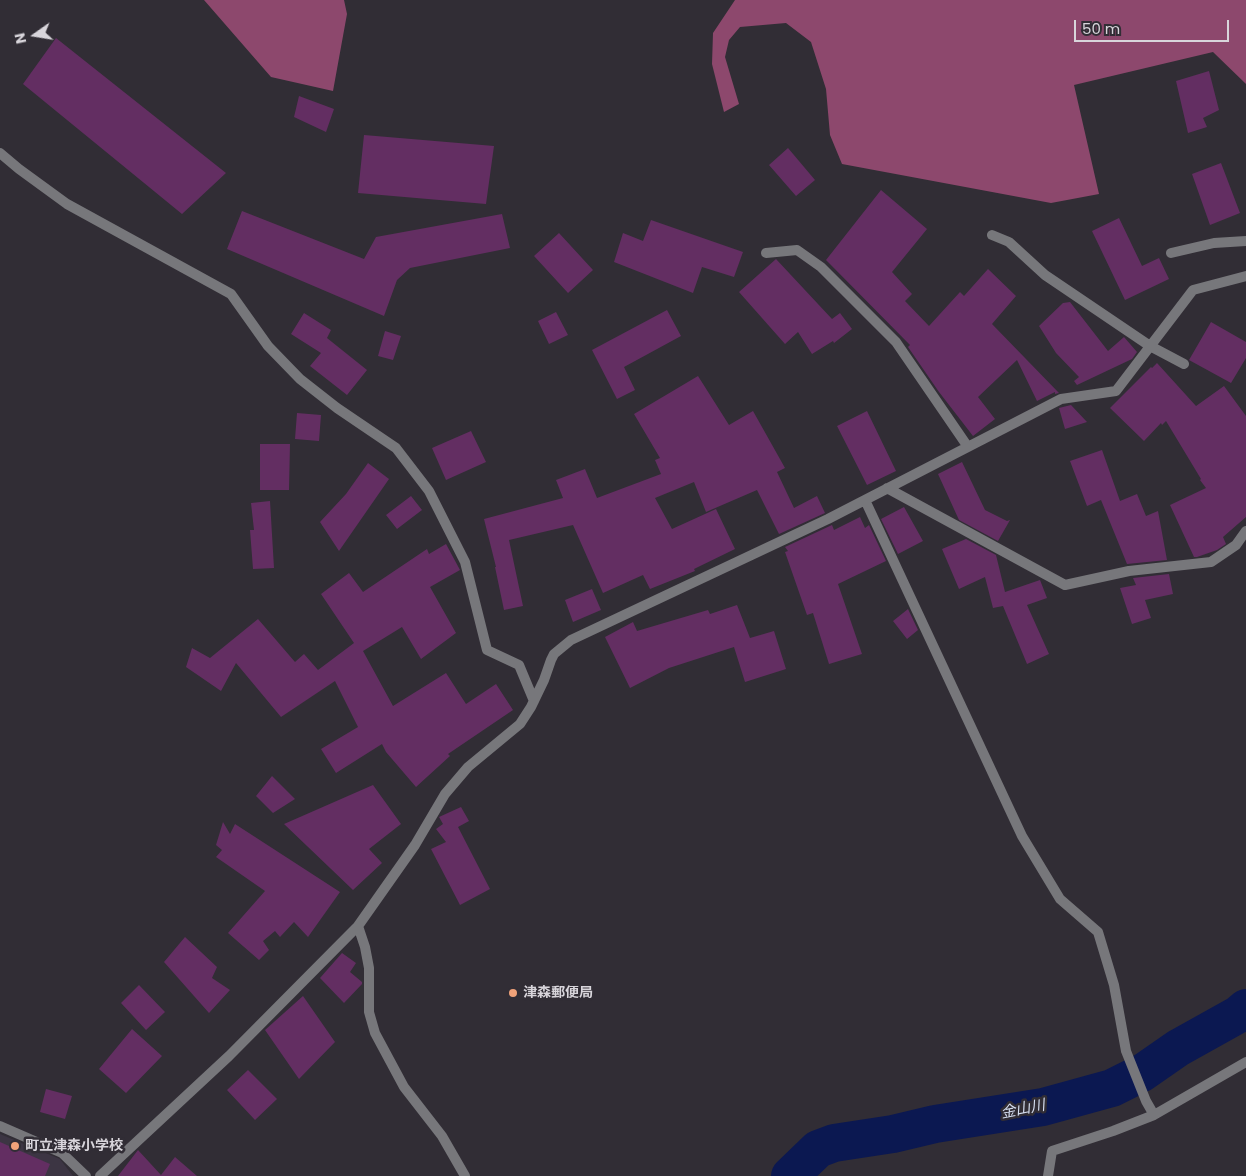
<!DOCTYPE html>
<html>
<head>
<meta charset="utf-8">
<style>
	body { margin:0 }
	#map { position:relative; width:1246px; height:1176px; overflow:hidden; background:#312d35; font-family:Poppins,sans-serif }
	canvas { display:block }
	.north { position:absolute; left:10px; top:10px; width:50px; height:50px; -webkit-text-stroke:4px #312d35; paint-order:stroke; rotate:257deg; font-size:14px; font-weight:700; line-height:20px; text-align:center; color:#d8d5db }
	.north::after { content:''; display:block; margin:auto; width:18px; height:22px; background:#d8d5db; clip-path:polygon(50% 0,100% 100%,50% 72%,0 100%) }
	.scale { position:absolute; left:1074px; top:20px; width:155px; height:22px; box-sizing:border-box; border:2px solid #d8d5db; border-top:0; padding-left:6px; font-size:15px; line-height:18px; white-space:nowrap; color:#d8d5db; -webkit-text-stroke:4px #312d35; paint-order:stroke }
</style>
</head>
<body>
<div id="map">
<canvas width="1246" height="1176"></canvas>
<div class="north">N</div>
<div class="scale">50 m</div>
</div>
<script>
const g = document.querySelector('canvas').getContext('2d');
g.lineJoin = 'round';
function fillPath(path, color) {
  g.fillStyle = color;
  g.fill(path, 'evenodd');
}
function toPath(rows) {
  const path = new Path2D();
  for (const r of rows) {
    path.moveTo(r[0], r[1]);
    for (let i = 2; i < r.length; i += 2) path.lineTo(r[i], r[i + 1]);
  }
  return path;
}
function strokePath(path, color, width, dash) {
  g.strokeStyle = color;
  g.lineWidth = width;
  g.lineCap = dash ? 'butt' : 'round';
  g.setLineDash(dash || []);
  g.stroke(path);
}
function label(font, color, halo, rows, align = 'center') {
  g.font = font + ' Poppins,"Noto Sans JP",sans-serif';
  g.lineWidth = 5;
  g.setLineDash([]);
  g.textBaseline = 'middle';
  g.strokeStyle = halo;
  g.fillStyle = color;
  for (const [text, x, y, turn = 0] of rows) {
    g.save();
    g.translate(x, y);
    g.rotate((+turn || 0) * Math.PI / 180);
    g.textAlign = isNaN(turn) ? turn : align;
    if (halo) g.strokeText(text, 0, 0);
    g.fillText(text, 0, 0);
    g.restore();
  }
}
fillPath(toPath([
	[0,1134,60,1159,73,1176,0,1176]
]), '#3c3543');
fillPath(toPath([
	[204,0,344,0,347,14,333,91,271,77],
	[735,0,1246,0,1246,84,1213,52,1074,85,1099,194,1051,203,842,164,830,135,826,89,811,42,786,23,740,27,729,40,725,57,739,104,724,112,712,64,713,33]
]), '#8d486d');
strokePath(toPath([
	[790,1176,818,1149,834,1143,893,1134,935,1124,1043,1107,1112,1088,1142,1073,1178,1048,1239,1014,1246,1008]
]), '#0b1851', 38);
fillPath(toPath([
	[56,38,226,173,182,214,23,84],
	[1209,71,1219,110,1203,118,1207,127,1188,133,1176,81],
	[299,96,334,109,326,132,294,117],
	[364,135,494,146,486,204,358,193],
	[788,148,815,180,796,196,769,165],
	[1221,163,1240,213,1210,225,1192,174],
	[881,190,927,229,892,272,912,294,905,301,929,326,960,292,964,296,988,269,1016,296,992,324,1059,393,1055,394,1055,392,1037,401,1017,360,978,397,995,419,973,436,939,392,908,347,910,345,826,260],
	[242,211,364,259,376,237,502,214,510,248,410,268,397,280,384,316,227,249],
	[1119,218,1142,266,1159,258,1169,279,1125,300,1092,231],
	[651,220,743,252,734,277,702,267,693,293,614,262,623,233,643,241],
	[559,233,593,270,568,293,534,256],
	[776,259,832,319,840,313,852,329,834,343,833,341,812,354,798,332,785,344,739,292],
	[1070,302,1108,351,1124,337,1137,352,1132,359,1077,385,1074,381,1079,377,1056,353,1039,326,1063,303],
	[667,310,681,336,624,367,635,390,617,399,592,350],
	[556,312,568,335,549,344,538,321],
	[304,313,331,330,327,338,367,370,347,395,310,366,321,353,291,334],
	[1211,322,1246,342,1246,358,1231,383,1189,360],
	[385,331,401,336,393,360,378,356],
	[1157,363,1196,406,1224,386,1246,416,1246,517,1223,537,1226,544,1217,550,1197,557,1194,557,1170,505,1206,488,1200,480,1201,479,1166,421,1162,425,1161,423,1144,441,1110,408,1151,367,1152,368],
	[698,376,729,425,753,411,785,468,777,472,794,508,817,496,825,513,779,534,757,490,706,512,694,482,655,498,672,529,716,509,735,549,694,569,695,571,650,589,643,575,603,593,573,525,509,540,523,606,504,610,495,567,496,567,484,519,563,498,556,480,585,469,597,498,661,474,655,460,660,458,634,414],
	[1071,405,1087,422,1065,429,1059,408],
	[867,411,896,471,867,485,837,426],
	[297,413,321,415,319,441,295,439],
	[471,431,486,462,446,480,432,448],
	[260,444,290,444,289,490,260,490],
	[1102,450,1120,501,1137,494,1146,516,1158,511,1167,560,1127,564,1101,500,1087,506,1070,461],
	[962,462,985,510,1007,521,1010,520,998,541,959,520,938,474],
	[368,463,389,479,339,551,320,522,346,494],
	[411,496,422,510,397,529,386,515],
	[270,501,274,568,253,569,250,530,254,530,251,503],
	[904,507,923,541,898,554,881,519],
	[860,517,865,528,869,525,886,561,838,584,862,654,829,664,813,613,807,615,785,552,788,551,785,547,832,525,834,530],
	[966,539,996,555,1005,592,1040,580,1047,598,1027,605,1049,654,1027,664,1003,606,993,608,985,577,959,589,942,549],
	[446,544,460,570,430,587,456,633,421,659,402,627,363,651,393,706,446,673,466,704,496,684,513,710,448,754,450,756,416,787,386,752,382,744,336,773,321,749,358,727,335,681,281,717,236,663,221,691,186,667,192,648,210,658,258,619,295,662,304,654,318,670,354,643,321,594,349,573,363,592,427,549,429,554],
	[1169,574,1173,594,1145,600,1151,618,1132,624,1120,588,1136,585,1133,578],
	[592,589,601,610,573,622,565,600],
	[737,605,750,638,774,631,786,669,745,682,734,647,669,668,630,688,605,637,633,622,637,631,708,610,710,614],
	[908,609,918,630,907,639,893,621],
	[272,776,295,799,273,813,256,796],
	[373,785,401,824,369,849,382,863,353,890,284,824],
	[461,807,469,821,458,827,490,889,460,905,431,849,446,842,436,829,443,824,439,817],
	[223,822,230,834,235,824,340,892,308,937,294,922,280,937,275,931,263,941,269,950,259,960,228,933,265,891,216,857,222,850,216,845],
	[185,937,217,967,212,978,230,990,209,1013,164,962],
	[342,953,356,963,350,972,362,982,362,984,344,1003,320,978],
	[139,985,165,1012,146,1030,121,1003],
	[303,996,335,1042,299,1079,265,1030],
	[132,1029,162,1056,126,1093,99,1069],
	[248,1070,277,1099,255,1120,227,1090],
	[46,1089,72,1096,65,1119,40,1112],
	[0,1142,50,1164,45,1176,0,1176],
	[138,1150,161,1175,175,1157,197,1176,118,1176]
]), '#632e62');
strokePath(toPath([
	[0,153,19,169,67,204,231,294,268,346,300,379,337,408,396,448,429,491,465,562,487,650,519,665,534,701],
	[992,235,1009,242,1045,275,1150,346,1184,364],
	[766,253,797,250,821,267,896,342,968,447],
	[1171,253,1214,243,1246,241],
	[887,488,1065,585,1129,571,1211,562,1236,545,1246,531],
	[865,500,1022,836,1060,899,1098,932,1114,985,1126,1051,1146,1101,1154,1115],
	[358,926,365,947,369,968,369,1012,375,1033,404,1087,442,1136,465,1176],
	[0,1126,62,1153,86,1176],
	[100,1176,229,1056,358,926,415,845,445,794,468,767,520,724,531,707,544,680,551,660,554,654,571,640,828,519,1061,399,1116,391,1193,290,1246,276],
	[1048,1176,1052,1151,1113,1131,1154,1115,1246,1062]
]), '#77777b', 10);
for (const [x, y, r, color] of [
	[513,993,5,"#f0a279"],
	[15,1146,5,"#f0a279"]
]) {
  const dot = new Path2D();
  dot.arc(x, y, r, 0, 2 * Math.PI);
  g.fillStyle = color;
  g.fill(dot);
  strokePath(dot, '#312d35', 2);
}
label('bold 14px', '#d8d5db', '#312d35', [
	["津森郵便局",523,993],
	["町立津森小学校",25,1146]
], 'left');
label('italic 15px', '#d5def0', '#312d35', [
	["金山川",1023,1110,-11]
]);
</script>
</body>
</html>
